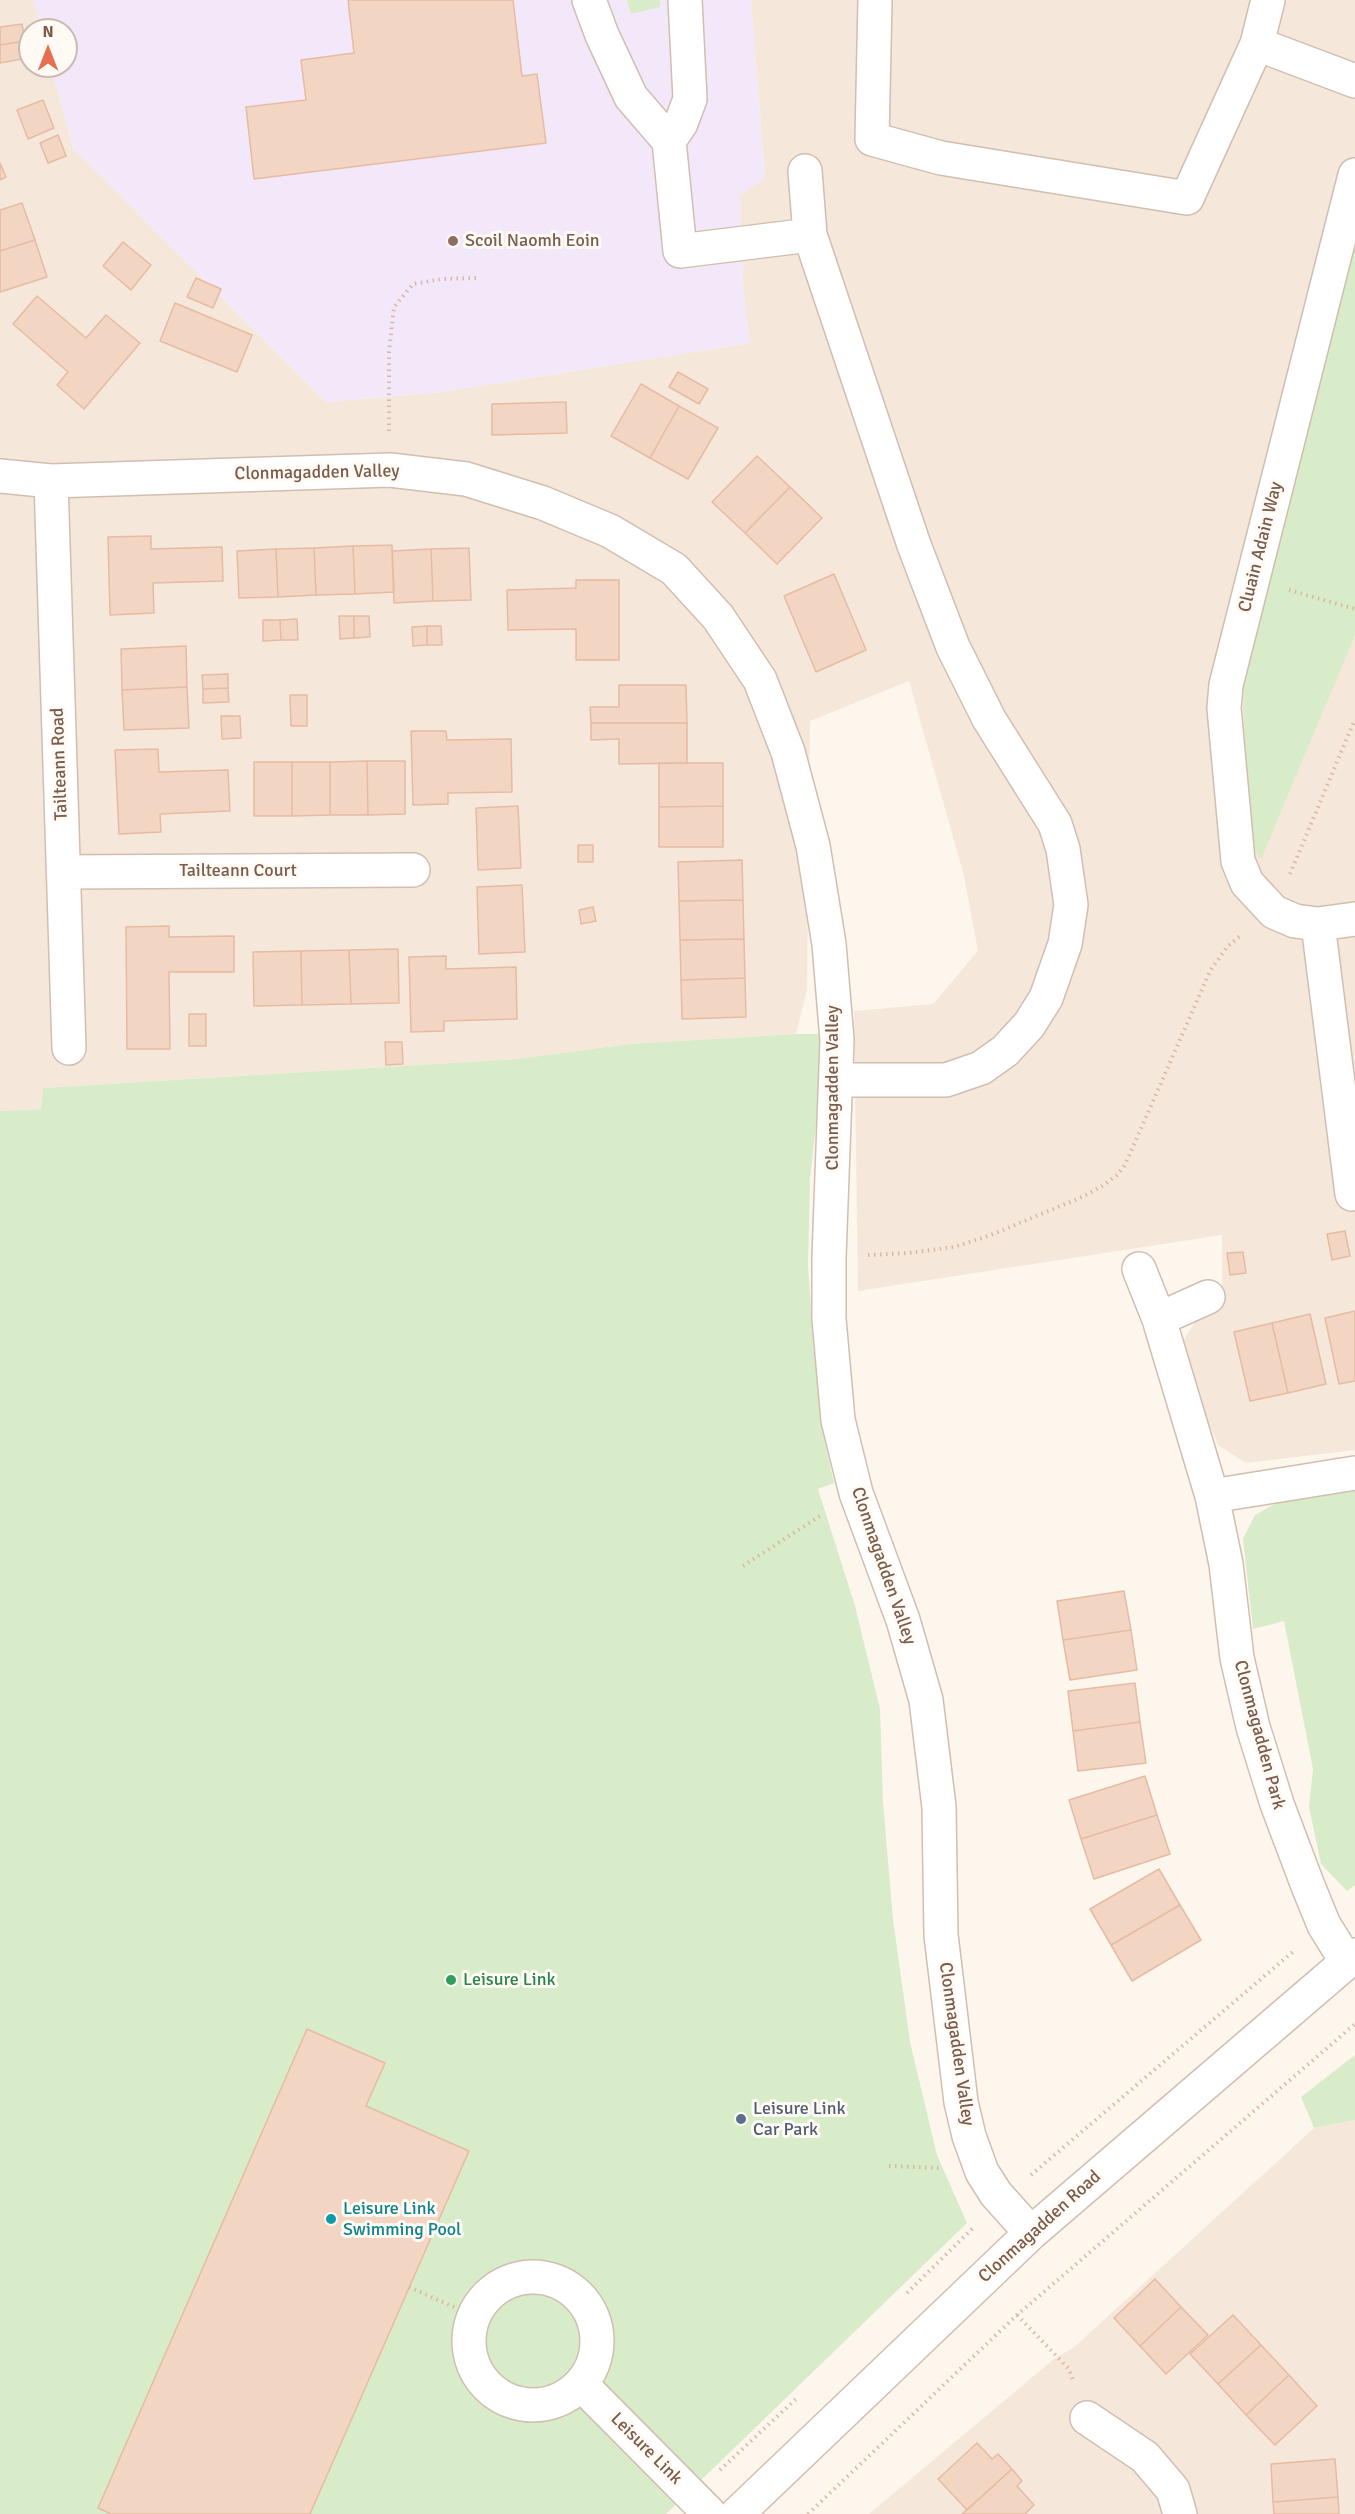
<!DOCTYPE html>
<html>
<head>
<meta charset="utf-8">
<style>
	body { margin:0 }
	#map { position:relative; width:1355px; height:2514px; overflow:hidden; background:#fdf6ec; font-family:Signika,sans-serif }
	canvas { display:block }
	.north { position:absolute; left:18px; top:18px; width:60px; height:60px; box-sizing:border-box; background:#fffaf3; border:2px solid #cabbb1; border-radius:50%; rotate:0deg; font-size:16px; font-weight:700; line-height:24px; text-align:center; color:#7a5c4d }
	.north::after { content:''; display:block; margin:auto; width:21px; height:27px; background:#e76f51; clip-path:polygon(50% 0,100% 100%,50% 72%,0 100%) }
</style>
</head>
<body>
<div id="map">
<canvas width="1355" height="2514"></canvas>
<div class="north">N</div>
</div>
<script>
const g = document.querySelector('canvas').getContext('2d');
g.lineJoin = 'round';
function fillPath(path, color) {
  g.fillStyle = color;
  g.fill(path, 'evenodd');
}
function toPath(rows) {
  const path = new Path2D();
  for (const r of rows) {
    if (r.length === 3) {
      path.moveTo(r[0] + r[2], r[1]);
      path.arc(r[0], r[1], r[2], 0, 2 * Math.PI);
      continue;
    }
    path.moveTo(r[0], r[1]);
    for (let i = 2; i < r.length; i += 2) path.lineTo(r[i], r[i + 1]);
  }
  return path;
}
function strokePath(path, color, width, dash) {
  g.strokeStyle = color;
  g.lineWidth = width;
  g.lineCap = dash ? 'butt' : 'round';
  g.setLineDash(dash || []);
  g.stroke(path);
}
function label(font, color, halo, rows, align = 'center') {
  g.font = font + ' Signika,sans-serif';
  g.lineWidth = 6;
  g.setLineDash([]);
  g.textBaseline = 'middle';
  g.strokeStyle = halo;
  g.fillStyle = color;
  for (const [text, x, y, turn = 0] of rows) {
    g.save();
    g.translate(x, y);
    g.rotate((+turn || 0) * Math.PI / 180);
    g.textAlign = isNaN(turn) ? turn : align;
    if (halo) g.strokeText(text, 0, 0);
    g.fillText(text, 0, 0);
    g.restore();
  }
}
fillPath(toPath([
	[0,0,34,0,42,30,30,30,30,66,51,66,73,148,326,402,442,392,750,343,743,287,740,195,765,178,751,0,1355,0,1355,1450,1246,1463,1218,1445,1188,1372,1184,1339,1199,1316,1222,1309,1222,1235,858,1291,854,1011,933,1004,978,951,964,876,909,681,810,721,807,990,796,1034,629,1044,517,1059,43,1088,41,1109,0,1111],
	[1355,2120,1355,2514,869,2514,1054,2359,1073,2348,1314,2128]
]), '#f5e8da');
fillPath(toPath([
	[34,0,751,0,765,179,740,195,743,287,750,343,442,392,326,402,73,148,51,66,66,66,66,30,42,30]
]), '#f3e8fa');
fillPath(toPath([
	[627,0,660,0,660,7,631,14],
	[1355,232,1355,635,1261,859,1246,837,1243,659],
	[796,1034,819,1034,821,1083,810,1178,808,1265,814,1354,826,1447,834,1483,818,1489,855,1606,880,1709,883,1803,893,1919,910,2042,937,2155,967,2223,666,2514,0,2514,0,1111,41,1109,43,1088,517,1059,629,1044],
	[1355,1491,1355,1885,1347,1891,1321,1864,1309,1807,1313,1769,1284,1621,1253,1629,1243,1539,1255,1515,1278,1502],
	[1355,2055,1355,2120,1314,2128,1301,2097]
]), '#d8ecc9');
const building = toPath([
	[348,0,513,0,522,76,537,74,546,143,254,179,246,107,306,100,301,60,354,53,348,0],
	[22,24,25,41,0,45,0,27,22,24],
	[25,41,27,58,0,63,0,45,25,41],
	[43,100,54,128,28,139,17,110,43,100],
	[58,135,66,156,48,163,40,143,58,135],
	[0,163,6,177,0,180,0,163],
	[22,203,35,240,0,251,0,210,22,203],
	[35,240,47,277,0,292,0,251,35,240],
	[123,242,151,265,131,290,103,266,123,242],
	[196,278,221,289,213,308,187,297,196,278],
	[37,296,86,338,106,315,140,343,84,409,57,385,68,372,13,324,37,296],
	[175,303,252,335,237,372,160,341,175,303],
	[678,372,708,389,699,404,669,387,678,372],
	[641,384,679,406,650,458,611,436,641,384],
	[566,402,567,433,492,435,492,404,566,402],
	[679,406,718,428,688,479,650,458,679,406],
	[757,456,790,487,745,533,712,502,757,456],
	[790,487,822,518,777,564,745,533,790,487],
	[151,536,151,549,222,547,223,581,153,583,154,613,110,615,108,537,151,536],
	[392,545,394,592,355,594,353,546,392,545],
	[353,546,355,594,316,595,314,548,353,546],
	[314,548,316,595,278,597,276,549,314,548],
	[469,548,471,600,433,601,431,549,469,548],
	[276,549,278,597,239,598,237,551,276,549],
	[431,549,433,601,394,603,392,551,431,549],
	[834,574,866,650,816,672,784,596,834,574],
	[576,580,619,580,619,660,576,660,576,629,508,630,507,590,576,588,576,580],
	[339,616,354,616,354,638,340,639,339,616],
	[354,616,369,616,370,637,354,638,354,616],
	[297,619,298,640,281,640,280,620,297,619],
	[263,620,280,620,281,640,263,641,263,620],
	[427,626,441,626,442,645,427,645,427,626],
	[427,626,427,645,413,646,412,627,427,626],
	[186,646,187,687,122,690,121,649,186,646],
	[228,674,228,688,203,689,202,675,228,674],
	[619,685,686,685,687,723,591,723,590,707,619,707,619,685],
	[187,687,189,728,124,730,122,690,187,687],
	[228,688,229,702,203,703,203,689,228,688],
	[290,695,307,695,307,726,291,726,290,695],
	[221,716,240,716,241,738,222,739,221,716],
	[591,723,687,723,687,763,619,764,619,739,591,740,591,723],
	[411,731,446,731,447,740,511,739,512,792,448,793,448,804,413,805,411,731],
	[158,749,159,772,228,770,230,811,160,814,161,832,119,834,115,750,158,749],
	[367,761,405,761,405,814,368,815,367,761],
	[367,761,368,815,330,815,330,762,367,761],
	[254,762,292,762,292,816,254,816,254,762],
	[292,762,330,762,330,815,292,816,292,762],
	[659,763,723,763,723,806,659,807,659,763],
	[518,806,521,868,478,870,476,808,518,806],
	[723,806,723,847,659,847,659,807,723,806],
	[578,845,593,845,593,862,578,862,578,845],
	[742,860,743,900,679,901,678,862,742,860],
	[522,885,525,952,479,954,477,887,522,885],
	[743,900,744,939,680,940,679,901,743,900],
	[593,907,596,921,581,924,579,910,593,907],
	[169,926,169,937,234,936,234,972,169,972,170,1049,127,1049,126,927,169,926],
	[744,939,745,978,681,980,680,940,744,939],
	[398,949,399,1003,351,1004,349,950,398,949],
	[349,950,351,1004,302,1005,301,951,349,950],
	[301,951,302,1005,254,1006,253,952,301,951],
	[446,956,446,969,516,967,517,1019,444,1021,444,1031,411,1032,409,957,446,956],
	[745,978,746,1017,682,1019,681,980,745,978],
	[189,1014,206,1014,206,1046,189,1046,189,1014],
	[385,1042,402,1042,403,1064,386,1065,385,1042],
	[1345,1231,1350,1256,1332,1260,1327,1234,1345,1231],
	[1243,1252,1246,1273,1230,1275,1227,1253,1243,1252],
	[1355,1311,1355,1381,1339,1384,1325,1318,1355,1311],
	[1310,1314,1326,1384,1288,1393,1272,1323,1310,1314],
	[1272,1323,1288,1393,1250,1401,1234,1332,1272,1323],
	[1124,1591,1131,1630,1063,1640,1057,1601,1124,1591],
	[1131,1630,1137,1670,1070,1680,1063,1640,1131,1630],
	[1135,1683,1140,1722,1073,1731,1068,1691,1135,1683],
	[1140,1722,1146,1763,1078,1771,1073,1731,1140,1722],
	[1145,1776,1157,1815,1081,1839,1069,1800,1145,1776],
	[1157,1815,1170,1854,1094,1879,1081,1839,1157,1815],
	[1159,1869,1180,1905,1111,1945,1090,1909,1159,1869],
	[1180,1905,1201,1940,1132,1981,1111,1945,1180,1905],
	[307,2029,385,2063,366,2106,469,2151,310,2514,111,2514,98,2508,307,2029],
	[1155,2279,1181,2307,1140,2346,1114,2318,1155,2279],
	[1181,2307,1208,2335,1166,2374,1140,2346,1181,2307],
	[1233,2315,1261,2345,1218,2384,1190,2354,1233,2315],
	[1261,2345,1289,2375,1246,2415,1218,2384,1261,2345],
	[1289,2375,1317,2406,1275,2445,1246,2415,1289,2375],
	[977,2443,992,2459,998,2454,1012,2469,967,2510,938,2479,977,2443],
	[1335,2459,1338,2497,1273,2502,1271,2464,1335,2459],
	[1012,2469,1022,2481,1017,2486,1034,2505,1025,2514,962,2514,1012,2469],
	[1338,2497,1339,2514,1274,2514,1273,2502,1338,2497]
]);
fillPath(building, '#f3d5c3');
strokePath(building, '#e6bba3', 1.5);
const minor = toPath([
	[589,0,602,35,631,97,669,141,680,251,810,235],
	[875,0,872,139,941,158,1187,198,1257,44,1355,81],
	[1257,44,1268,0],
	[669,141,681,123,690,99,685,0],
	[805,171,810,235,914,545,953,647,989,719,1055,824,1063,849,1071,905,1065,944,1046,998,1029,1025,1005,1051,981,1068,946,1080,836,1080],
	[1355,175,1226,685,1224,708,1238,861,1247,883,1274,912,1295,921,1318,924,1355,919],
	[0,476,51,481,390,470,466,479,543,503,610,531,674,569,718,617,760,680,788,752,813,846,829,944,837,1040,829,1257,829,1319,838,1420,856,1493,903,1620,926,1700,939,1807,941,1935,961,2102,969,2136,982,2172,996,2194,1031,2233],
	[51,481,69,1048],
	[64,872,413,870],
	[1318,924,1352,1194],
	[1139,1269,1159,1319,1212,1496,1226,1564,1237,1658,1253,1727,1277,1804,1308,1886,1324,1925,1347,1962],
	[1159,1319,1208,1297],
	[1212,1496,1355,1473],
	[533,2341,64],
	[581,2384,710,2514],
	[1087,2418,1145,2457,1173,2490,1180,2514],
	[737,2514,1031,2233,1355,1955]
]);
strokePath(minor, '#d1beb0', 36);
strokePath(toPath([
	[389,431,389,352,394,307,413,284,442,279,476,278],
	[1289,590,1355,609],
	[1290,874,1355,719],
	[868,1255,908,1253,954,1247,991,1235,1082,1197,1104,1185,1117,1175,1125,1165,1210,971,1227,947,1241,935],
	[743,1566,823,1514],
	[889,2166,940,2168],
	[1031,2175,1295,1950],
	[409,2287,474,2316],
	[907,2293,975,2226],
	[1017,2315,1069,2369,1074,2383],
	[720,2470,798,2397],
	[808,2514,1017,2315,1355,2024]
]), '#d9b8a5', 4, [1.5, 4.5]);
strokePath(minor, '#fff', 33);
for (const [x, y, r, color] of [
	[453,241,6,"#8d6e63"],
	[451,1980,6,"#2e9e5b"],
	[741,2119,6,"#5c6f8a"],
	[331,2219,6,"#0f9aa8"]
]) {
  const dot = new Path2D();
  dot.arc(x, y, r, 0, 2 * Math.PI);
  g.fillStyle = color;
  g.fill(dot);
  strokePath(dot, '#fffaf3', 2);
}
label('18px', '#785e54', '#fffaf3', [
	["Scoil Naomh Eoin",465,241]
], 'left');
label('18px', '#7a5c4d', '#fffaf3', [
	["Clonmagadden Valley",317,473,-1],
	["Cluain Adain Way",1261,547,-76],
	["Tailteann Road",60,764,-92],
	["Tailteann Court",238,871],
	["Clonmagadden Valley",833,1088,-90],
	["Clonmagadden Valley",883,1566,71],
	["Clonmagadden Park",1259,1735,75],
	["Clonmagadden Valley",956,2044,82],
	["Clonmagadden Road",1040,2227,-42],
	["Leisure Link",646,2449,45]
]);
label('18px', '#27864d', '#fffaf3', [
	["Leisure Link",463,1980]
], 'left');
label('18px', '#4e5e75', '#fffaf3', [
	["Leisure Link",753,2109],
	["Car Park",753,2130]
], 'left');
label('18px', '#0d838f', '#fffaf3', [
	["Leisure Link",343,2209],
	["Swimming Pool",343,2230]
], 'left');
</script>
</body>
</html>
